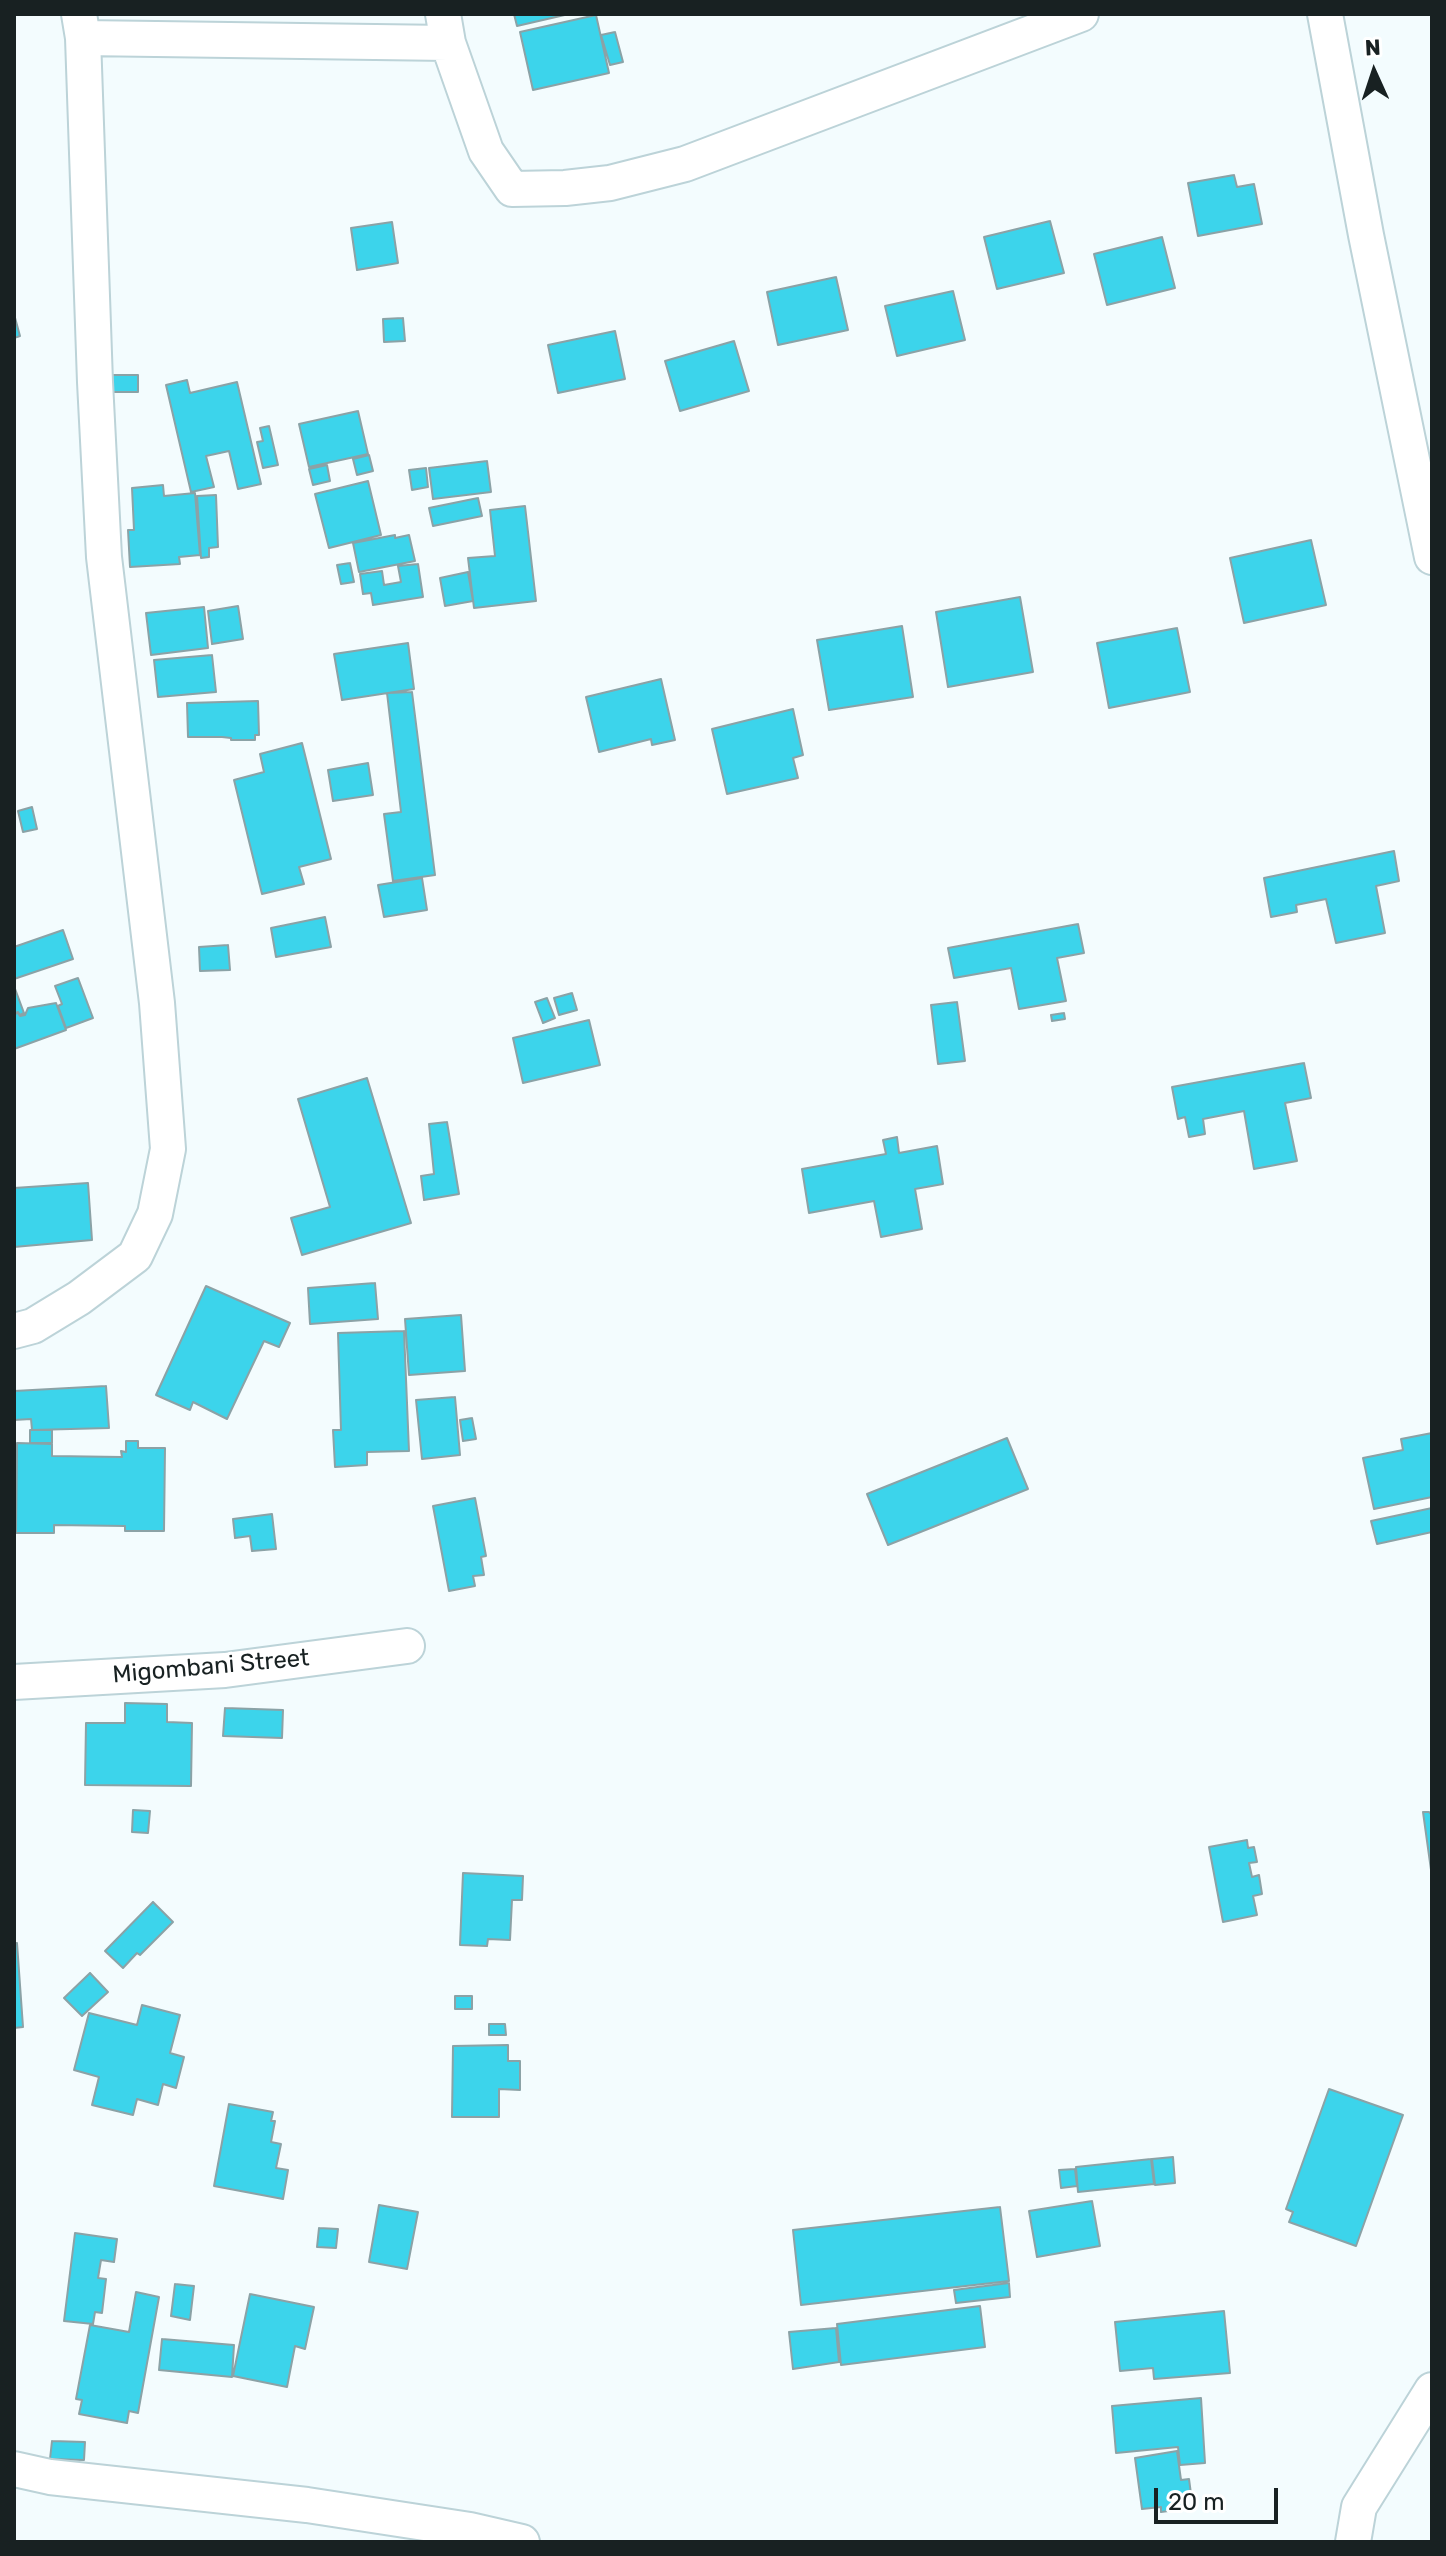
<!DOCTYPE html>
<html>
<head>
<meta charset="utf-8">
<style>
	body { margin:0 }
	#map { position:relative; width:1446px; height:2556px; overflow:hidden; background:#f3fcfe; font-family:Rubik,sans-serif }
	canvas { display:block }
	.frame { position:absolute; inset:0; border:16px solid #182122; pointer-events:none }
	.north { position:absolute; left:1334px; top:32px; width:80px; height:80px; -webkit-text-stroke:6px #fff; paint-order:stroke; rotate:357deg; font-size:22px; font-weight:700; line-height:32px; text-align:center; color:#182122 }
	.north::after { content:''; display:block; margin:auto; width:28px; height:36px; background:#182122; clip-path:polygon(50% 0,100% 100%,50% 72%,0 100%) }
	.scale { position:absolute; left:1154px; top:2488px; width:124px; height:36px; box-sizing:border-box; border:4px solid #182122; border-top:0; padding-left:10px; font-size:24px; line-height:28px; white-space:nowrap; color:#182122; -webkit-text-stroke:6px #fff; paint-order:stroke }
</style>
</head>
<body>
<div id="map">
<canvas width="1446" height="2556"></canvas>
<div class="frame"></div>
<div class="north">N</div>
<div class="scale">20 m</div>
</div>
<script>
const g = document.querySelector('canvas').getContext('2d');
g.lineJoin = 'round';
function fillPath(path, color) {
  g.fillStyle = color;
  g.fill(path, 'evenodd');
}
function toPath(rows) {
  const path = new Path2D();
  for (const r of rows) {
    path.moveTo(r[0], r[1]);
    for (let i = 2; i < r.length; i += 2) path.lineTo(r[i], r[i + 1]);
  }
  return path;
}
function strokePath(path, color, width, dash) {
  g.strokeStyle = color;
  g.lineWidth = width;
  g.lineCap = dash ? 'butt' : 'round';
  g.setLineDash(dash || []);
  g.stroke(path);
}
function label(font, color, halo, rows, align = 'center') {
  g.font = font + ' Rubik,sans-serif';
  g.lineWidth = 6;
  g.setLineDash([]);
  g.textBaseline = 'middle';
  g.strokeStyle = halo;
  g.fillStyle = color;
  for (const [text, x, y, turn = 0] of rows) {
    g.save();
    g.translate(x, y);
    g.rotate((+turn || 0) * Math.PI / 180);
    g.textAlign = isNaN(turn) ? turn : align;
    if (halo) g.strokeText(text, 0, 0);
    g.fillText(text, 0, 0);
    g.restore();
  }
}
const building = toPath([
	[514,14,569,14,517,26,514,14],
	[596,15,609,73,533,90,520,32,596,15],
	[615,32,623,62,610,65,601,35,615,32],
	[1234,175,1237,187,1254,184,1262,224,1198,236,1188,183,1234,175],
	[1050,221,1064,273,997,289,984,237,1050,221],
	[392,222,398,263,357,270,351,228,392,222],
	[1162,237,1175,288,1107,305,1094,254,1162,237],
	[836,277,848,330,778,345,767,292,836,277],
	[953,291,965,340,897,356,885,306,953,291],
	[14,314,20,336,14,338,14,314],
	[403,318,405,341,384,342,383,319,403,318],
	[615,331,625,379,558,393,548,345,615,331],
	[734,341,749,391,680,411,665,361,734,341],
	[112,375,138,375,138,392,111,392,112,375],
	[187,380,190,393,237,382,261,484,238,489,229,451,206,456,214,487,191,492,166,385,187,380],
	[358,411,368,454,309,467,299,424,358,411],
	[269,426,278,465,263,468,257,442,263,441,260,428,269,426],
	[369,455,373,471,357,475,353,459,369,455],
	[487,461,491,492,433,499,429,468,487,461],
	[327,465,330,481,313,485,309,469,327,465],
	[426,468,428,487,412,490,409,470,426,468],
	[368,481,381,535,329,548,315,494,368,481],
	[163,485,164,496,195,493,200,555,179,557,180,564,130,567,128,530,134,530,132,488,163,485],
	[216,495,218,547,209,548,209,557,201,558,197,496,216,495],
	[478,498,482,516,433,526,429,508,478,498],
	[525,506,536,601,474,608,468,558,495,556,490,510,525,506],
	[395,535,395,538,409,535,415,561,359,572,353,543,395,535],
	[1311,540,1326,605,1244,623,1230,558,1311,540],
	[350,563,354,582,341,584,337,565,350,563],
	[418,564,423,597,373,605,371,593,363,594,360,574,382,571,384,585,401,582,398,566,418,564],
	[468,572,473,601,445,606,440,578,468,572],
	[1020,597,1033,672,948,687,936,612,1020,597],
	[238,606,243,639,212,644,208,611,238,606],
	[204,607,208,648,151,655,146,613,204,607],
	[902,626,913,697,829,710,817,640,902,626],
	[1177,628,1190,692,1109,708,1097,643,1177,628],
	[408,643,414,689,342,700,334,654,408,643],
	[212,655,216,692,158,697,154,660,212,655],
	[661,679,675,740,652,745,651,739,599,752,586,697,661,679],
	[412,692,435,875,393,881,384,814,401,812,387,693,412,692],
	[258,701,259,735,255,735,255,740,231,740,231,738,222,737,188,737,187,703,258,701],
	[793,709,803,755,793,758,798,778,727,794,712,729,793,709],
	[302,743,331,859,299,867,304,884,262,894,234,780,264,772,260,754,302,743],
	[368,763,373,795,333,801,328,770,368,763],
	[32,807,37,829,23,832,18,811,32,807],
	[1394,851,1399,881,1376,886,1385,933,1336,943,1326,899,1296,905,1297,912,1271,917,1264,878,1394,851],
	[422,878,427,910,384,917,378,885,422,878],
	[325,917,331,947,276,957,271,928,325,917],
	[1078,924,1084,953,1057,958,1066,1001,1019,1009,1011,968,954,978,948,948,1078,924],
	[63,930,73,959,14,979,14,947,63,930],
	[228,945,230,970,200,971,199,947,228,945],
	[78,978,93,1018,66,1028,58,1006,62,1004,55,986,78,978],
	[14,986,24,1013,20,1015,18,1012,14,1014,14,986],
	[572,993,577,1010,559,1015,554,998,572,993],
	[547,998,555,1018,543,1023,535,1002,547,998],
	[957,1002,965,1061,938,1064,931,1005,957,1002],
	[56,1003,66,1030,14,1049,14,1014,18,1013,20,1016,25,1015,28,1008,56,1003],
	[1064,1013,1065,1019,1052,1021,1051,1015,1064,1013],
	[589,1020,600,1065,523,1083,513,1038,589,1020],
	[1304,1063,1311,1098,1285,1103,1297,1161,1254,1169,1244,1111,1203,1119,1205,1134,1189,1137,1185,1117,1178,1119,1172,1087,1304,1063],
	[367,1078,411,1223,302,1255,291,1218,330,1207,298,1099,367,1078],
	[447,1122,459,1194,424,1200,421,1176,434,1174,429,1124,447,1122],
	[897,1137,899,1153,937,1146,943,1184,915,1189,922,1229,881,1237,874,1201,809,1213,802,1169,886,1154,883,1140,897,1137],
	[88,1183,92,1240,14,1247,14,1188,88,1183],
	[375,1283,378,1319,310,1324,308,1288,375,1283],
	[206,1286,290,1323,279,1347,264,1341,227,1419,193,1402,190,1410,156,1395,206,1286],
	[461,1315,465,1371,409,1375,405,1319,461,1315],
	[404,1331,409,1451,367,1452,367,1465,335,1467,333,1430,341,1430,338,1333,404,1331],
	[106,1386,109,1428,32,1430,31,1419,14,1420,14,1391,106,1386],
	[455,1397,460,1455,422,1459,416,1400,455,1397],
	[472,1418,476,1439,463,1441,460,1420,472,1418],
	[30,1430,52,1430,52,1443,30,1443,30,1430],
	[1432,1433,1432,1497,1374,1509,1363,1458,1403,1450,1401,1439,1432,1433],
	[1007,1438,1028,1489,888,1545,867,1494,1007,1438],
	[126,1441,138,1441,138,1448,165,1448,164,1531,125,1531,125,1526,54,1525,54,1533,16,1533,17,1443,52,1444,52,1456,122,1457,121,1451,126,1452,126,1441],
	[475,1498,486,1556,481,1557,484,1575,473,1576,475,1586,449,1591,433,1506,475,1498],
	[1432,1508,1432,1532,1377,1544,1371,1521,1432,1508],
	[272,1514,276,1549,252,1551,250,1536,235,1538,233,1519,272,1514],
	[125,1703,167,1704,167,1722,192,1723,191,1786,85,1785,86,1723,125,1723,125,1703],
	[225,1708,283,1710,282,1738,223,1736,225,1708],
	[133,1810,150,1811,148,1833,132,1832,133,1810],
	[1423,1812,1429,1812,1432,1815,1432,1877,1423,1812],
	[1247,1840,1248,1848,1254,1847,1257,1862,1249,1863,1252,1877,1259,1875,1262,1894,1253,1896,1257,1915,1223,1922,1209,1847,1247,1840],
	[463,1873,523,1876,522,1900,512,1900,510,1940,488,1939,487,1946,460,1945,463,1873],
	[153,1902,173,1922,140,1955,137,1953,123,1968,105,1951,153,1902],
	[17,1943,23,2027,14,2028,14,1944,17,1943],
	[90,1973,108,1992,82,2016,64,1998,90,1973],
	[455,1996,472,1996,472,2009,455,2009,455,1996],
	[142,2005,180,2015,170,2053,184,2057,176,2088,163,2084,158,2105,137,2099,133,2115,92,2105,99,2077,74,2070,89,2013,137,2025,142,2005],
	[489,2024,505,2024,506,2035,489,2035,489,2024],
	[508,2045,508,2061,520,2061,520,2090,499,2089,499,2117,452,2117,453,2046,508,2045],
	[1329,2089,1403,2115,1356,2246,1289,2222,1293,2212,1286,2209,1329,2089],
	[229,2104,273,2112,271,2121,275,2121,271,2142,281,2144,276,2168,288,2170,283,2199,214,2186,229,2104],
	[1173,2157,1175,2183,1155,2185,1152,2159,1173,2157],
	[1151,2159,1154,2184,1078,2192,1076,2167,1151,2159],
	[1075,2169,1077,2186,1061,2188,1059,2170,1075,2169],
	[1092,2201,1100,2246,1037,2257,1029,2211,1092,2201],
	[379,2205,418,2212,407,2269,369,2262,379,2205],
	[1000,2207,1009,2281,801,2305,793,2230,1000,2207],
	[319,2228,338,2229,336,2248,317,2247,319,2228],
	[75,2233,117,2239,114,2262,101,2260,98,2278,106,2279,102,2313,95,2312,93,2324,64,2321,75,2233],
	[1009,2283,1010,2297,956,2303,954,2290,1009,2283],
	[175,2284,194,2286,190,2320,171,2316,175,2284],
	[136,2292,159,2297,138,2413,129,2411,127,2423,79,2414,82,2400,76,2399,90,2325,129,2332,136,2292],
	[250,2294,314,2307,305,2349,295,2346,287,2387,233,2376,250,2294],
	[980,2306,985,2347,841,2365,837,2324,980,2306],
	[1224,2311,1230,2373,1154,2379,1153,2368,1120,2371,1115,2322,1224,2311],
	[836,2328,839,2362,793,2369,789,2332,836,2328],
	[162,2339,234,2345,232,2377,159,2370,162,2339],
	[1201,2398,1205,2463,1180,2465,1178,2447,1116,2453,1112,2406,1201,2398],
	[52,2441,85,2442,84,2460,50,2459,52,2441],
	[1177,2451,1181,2480,1189,2479,1191,2494,1181,2495,1183,2509,1161,2512,1161,2507,1142,2509,1135,2458,1177,2451]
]);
fillPath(building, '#3cd4eb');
strokePath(building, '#8ba2a6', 2);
const street = toPath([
	[443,14,448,43,486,151,512,189,565,188,610,183,685,164,1081,14],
	[1325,14,1366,235,1432,557],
	[83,38,448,43],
	[14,1331,33,1326,79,1298,135,1256,155,1214,168,1149,157,1003,104,557,95,382,83,38,79,14],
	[14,1682,225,1670,407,1646],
	[14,2469,50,2477,307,2505,470,2530,522,2542],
	[1353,2542,1359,2507,1432,2390]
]);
strokePath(street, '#bcd3d8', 38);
strokePath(street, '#fff', 34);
label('24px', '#182122', '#fff', [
	["Migombani Street",211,1667,-5]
]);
</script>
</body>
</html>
